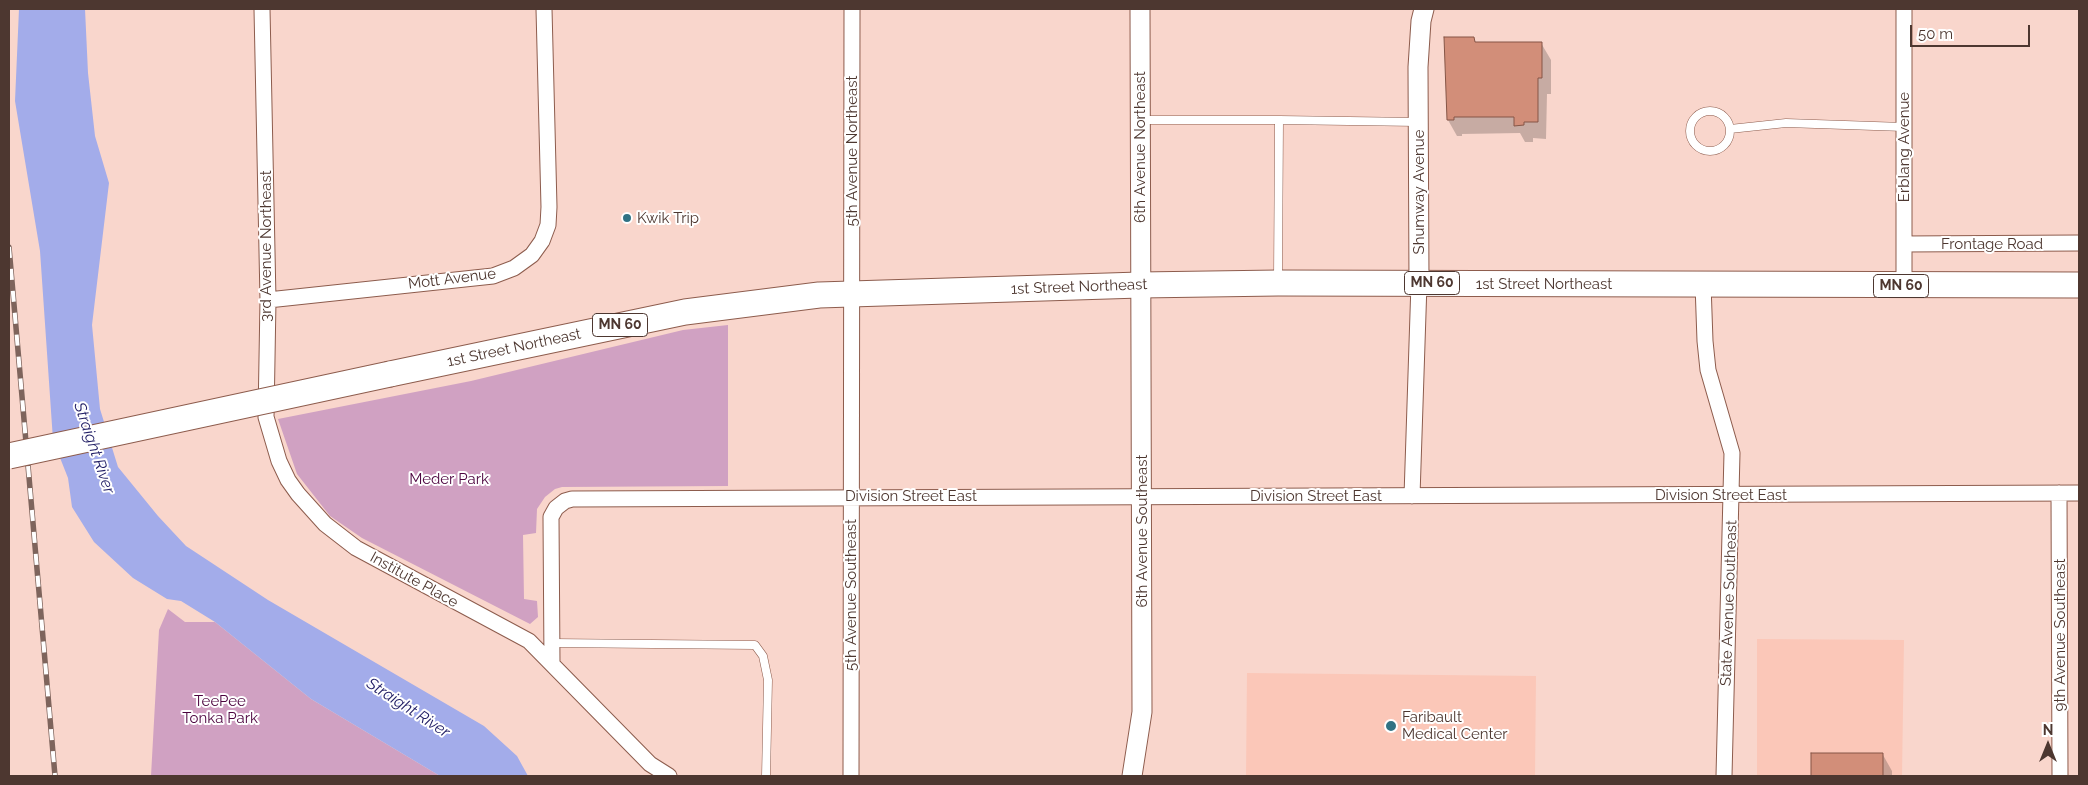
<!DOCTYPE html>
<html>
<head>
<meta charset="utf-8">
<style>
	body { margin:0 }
	#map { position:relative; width:2088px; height:785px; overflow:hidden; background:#f9d6cc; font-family:Raleway,sans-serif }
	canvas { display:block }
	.frame { position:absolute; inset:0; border:10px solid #4d3730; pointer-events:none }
	.north { position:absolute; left:2023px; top:720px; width:50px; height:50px; -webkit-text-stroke:4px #fff; paint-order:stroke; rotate:0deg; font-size:14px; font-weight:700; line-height:20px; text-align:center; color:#4d3730 }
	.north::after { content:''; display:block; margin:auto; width:18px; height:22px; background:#4d3730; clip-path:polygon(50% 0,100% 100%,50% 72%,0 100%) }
	.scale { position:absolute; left:1910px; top:25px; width:120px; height:22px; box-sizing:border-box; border:2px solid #4d3730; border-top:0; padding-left:6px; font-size:15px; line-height:18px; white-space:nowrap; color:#4d3730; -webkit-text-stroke:4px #fff; paint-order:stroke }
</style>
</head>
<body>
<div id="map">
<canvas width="2088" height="785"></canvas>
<div class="frame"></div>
<div class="north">N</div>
<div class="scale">50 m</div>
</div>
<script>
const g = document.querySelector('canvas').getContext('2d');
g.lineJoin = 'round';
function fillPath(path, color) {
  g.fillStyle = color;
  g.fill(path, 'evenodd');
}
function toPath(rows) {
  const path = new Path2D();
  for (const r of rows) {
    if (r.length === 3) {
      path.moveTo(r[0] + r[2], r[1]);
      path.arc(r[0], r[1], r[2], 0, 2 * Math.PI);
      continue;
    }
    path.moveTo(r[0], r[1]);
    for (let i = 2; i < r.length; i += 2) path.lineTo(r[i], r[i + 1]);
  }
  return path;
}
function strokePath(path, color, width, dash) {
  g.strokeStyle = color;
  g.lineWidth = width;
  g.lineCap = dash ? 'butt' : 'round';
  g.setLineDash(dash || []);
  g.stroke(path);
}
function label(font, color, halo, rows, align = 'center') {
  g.font = font + ' Raleway,sans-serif';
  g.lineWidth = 4;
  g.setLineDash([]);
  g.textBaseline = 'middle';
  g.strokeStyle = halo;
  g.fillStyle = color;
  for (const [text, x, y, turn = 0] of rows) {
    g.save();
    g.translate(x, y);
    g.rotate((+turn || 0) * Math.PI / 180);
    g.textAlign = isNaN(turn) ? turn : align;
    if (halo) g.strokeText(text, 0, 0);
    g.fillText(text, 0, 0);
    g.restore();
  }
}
fillPath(toPath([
	[1757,639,1904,640,1902,776,1757,776],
	[1247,673,1536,676,1535,776,1246,776]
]), '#fbc7b8');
fillPath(toPath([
	[728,325,728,486,562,487,555,489,545,497,537,509,536,533,523,535,524,599,537,601,538,617,530,624,362,538,330,516,297,474,278,419,471,381,683,330],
	[168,609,185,622,215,622,311,699,440,776,151,776,159,630]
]), '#d0a1c2');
fillPath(toPath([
	[19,9,85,9,88,73,95,136,109,183,92,325,100,409,118,467,158,516,186,546,268,600,484,726,517,756,528,776,440,776,311,699,215,622,181,601,167,599,133,578,94,542,72,507,68,478,53,440,40,251,15,101]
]), '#a3acea');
fillPath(toPath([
	[1474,39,1476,43,1541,43,1551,60,1551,94,1547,94,1546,139,1533,138,1533,142,1525,142,1520,133,1462,134,1462,136,1457,136,1448,120],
	[1813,755,1883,755,1892,771,1892,776,1813,776]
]), '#0003');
const building = toPath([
	[1444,37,1474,37,1475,42,1542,42,1542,78,1538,78,1538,122,1524,122,1524,125,1514,126,1514,117,1454,117,1454,120,1447,120,1444,37],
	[1811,753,1883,753,1883,776,1811,776,1811,753]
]);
fillPath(building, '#d28e79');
strokePath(building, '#855546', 1);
const service = toPath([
	[1710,131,20],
	[1141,120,1279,120],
	[1730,129,1786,123,1904,127],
	[1278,279,1279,120,1418,122],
	[552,643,755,645,763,656,768,680,766,776]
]);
const minor = toPath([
	[262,9,268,300,266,417,279,461,288,480,298,494,325,524,356,548,529,641,650,764,669,776],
	[1904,9,1904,286],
	[1904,244,2079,243],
	[1703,284,1705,341,1708,370,1732,453,1724,776],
	[268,300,493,276,514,268,532,255,542,241,548,225,549,207,544,9],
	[2059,493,2060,776],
	[1412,496,1419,283],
	[552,664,551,517,556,508,565,501,572,499,2079,493],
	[851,776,852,9]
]);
const tertiary = toPath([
	[1419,283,1418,67,1421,21,1424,9],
	[1132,776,1142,712,1140,9]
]);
const primary = toPath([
	[390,374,685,312,819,295,1140,285,1278,283,2079,285]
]);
strokePath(service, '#8d5c4d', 9);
strokePath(minor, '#8d5c4d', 17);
strokePath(tertiary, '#8d5c4d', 21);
strokePath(primary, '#8d5c4d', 27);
strokePath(service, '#fff', 8);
strokePath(minor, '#fff', 15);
strokePath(tertiary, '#fff', 19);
strokePath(primary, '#fff', 25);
const rail = toPath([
	[9,247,55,776]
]);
strokePath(rail, '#7e645c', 5.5);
strokePath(rail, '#fff', 4, [11]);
const primaryBridge = toPath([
	[9,456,390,374]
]);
strokePath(primaryBridge, '#8d5c4d', 27, []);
strokePath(primaryBridge, '#fff', 25);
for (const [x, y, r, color] of [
	[627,218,5,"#307284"],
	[1391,726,6,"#307284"]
]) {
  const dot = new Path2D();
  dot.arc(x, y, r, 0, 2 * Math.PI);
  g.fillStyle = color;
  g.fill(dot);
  strokePath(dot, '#fff', 2);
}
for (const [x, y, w] of [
	[1432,283,55],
	[1901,286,55],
	[620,325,55]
]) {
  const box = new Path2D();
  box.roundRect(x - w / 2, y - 11.5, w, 23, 4);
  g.fillStyle = '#fff';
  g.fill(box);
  strokePath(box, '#4d3730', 1);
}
label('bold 14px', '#4d3730', null, [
	["MN 60",1432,283],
	["MN 60",1901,286],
	["MN 60",620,325]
]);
label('15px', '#4d3730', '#fff', [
	["6th Avenue Northeast",1140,147,-90],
	["Erblang Avenue",1904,147,-90],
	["5th Avenue Northeast",852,151,-90],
	["Shumway Avenue",1419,192,-90],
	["Frontage Road",1992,244],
	["3rd Avenue Northeast",266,246,-90],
	["Mott Avenue",452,279,-7],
	["1st Street Northeast",1544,284],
	["1st Street Northeast",1079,287,-2],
	["1st Street Northeast",514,348,-12],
	["Division Street East",1721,495],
	["Division Street East",911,496],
	["Division Street East",1316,496],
	["6th Avenue Southeast",1142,531,-90],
	["Institute Place",414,580,29],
	["5th Avenue Southeast",851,595,-90],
	["State Avenue Southeast",1729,603,-88],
	["9th Avenue Southeast",2060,635,-90]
]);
label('15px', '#4d3730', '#fff', [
	["Kwik Trip",637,218],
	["Faribault",1402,717],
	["Medical Center",1402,734]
], 'left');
label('15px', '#4c043f', '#fff', [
	["Meder Park",449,479],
	["TeePee",220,701],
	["Tonka Park",220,718]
]);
label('italic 16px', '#211e65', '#fff', [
	["Straight River",94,448,71],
	["Straight River",408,708,33]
]);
</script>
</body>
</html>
